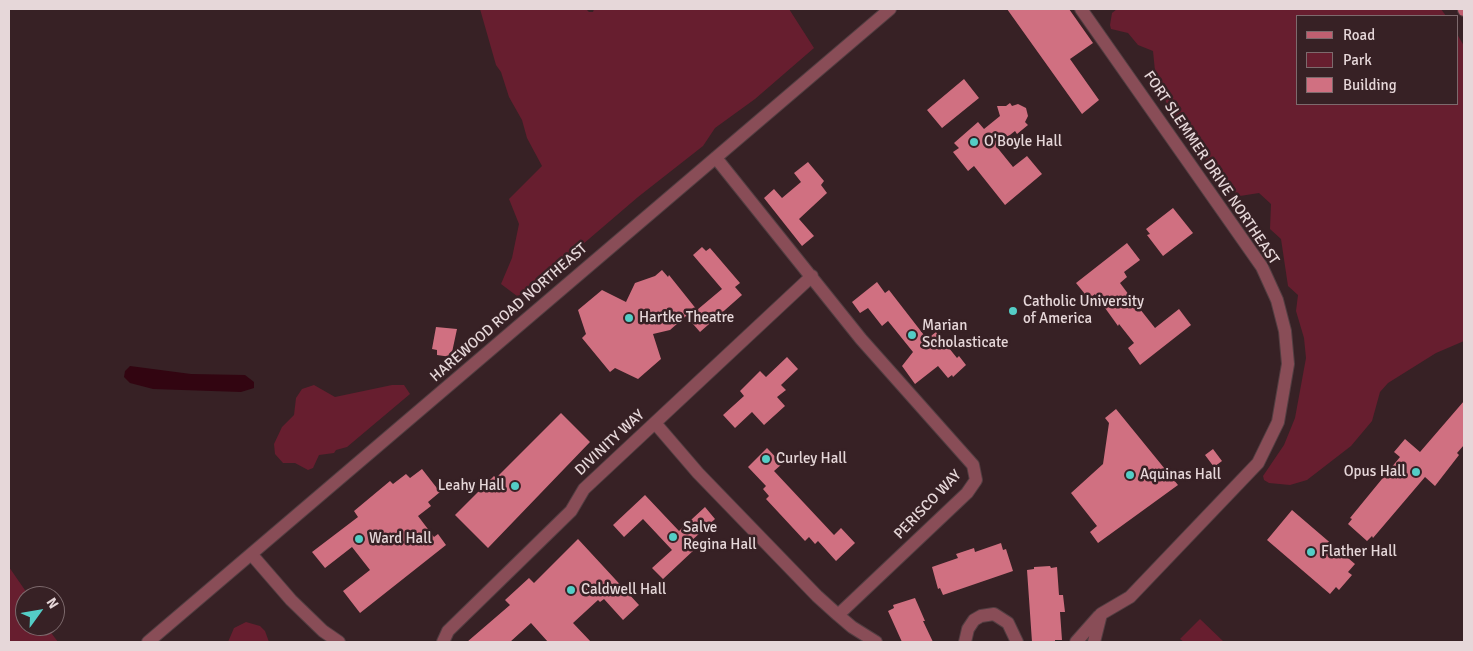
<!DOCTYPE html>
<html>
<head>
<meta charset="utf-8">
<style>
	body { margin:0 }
	#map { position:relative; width:1473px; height:651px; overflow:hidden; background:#372125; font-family:Signika,sans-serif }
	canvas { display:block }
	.frame { position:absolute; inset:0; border:10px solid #e6d7d9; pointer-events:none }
	.legend { position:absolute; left:1296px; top:15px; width:162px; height:90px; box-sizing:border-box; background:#372125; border:1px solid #7d6a6d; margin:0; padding:6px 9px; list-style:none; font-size:15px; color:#e6d7d9 }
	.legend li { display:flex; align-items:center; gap:10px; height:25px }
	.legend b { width:25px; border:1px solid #7d6a6d }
	.north { position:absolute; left:15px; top:586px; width:50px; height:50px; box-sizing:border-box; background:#372125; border:1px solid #7d6a6d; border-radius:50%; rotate:58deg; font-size:14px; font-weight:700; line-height:20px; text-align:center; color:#e6d7d9 }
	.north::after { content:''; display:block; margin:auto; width:18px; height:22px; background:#54cdc6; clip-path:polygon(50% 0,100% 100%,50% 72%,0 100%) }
</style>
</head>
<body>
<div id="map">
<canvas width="1473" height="651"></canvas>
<div class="frame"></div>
<ul class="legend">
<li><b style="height:6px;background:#bf5f70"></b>Road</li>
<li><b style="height:14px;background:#671e2f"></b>Park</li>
<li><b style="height:14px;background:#d07081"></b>Building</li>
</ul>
<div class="north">N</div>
</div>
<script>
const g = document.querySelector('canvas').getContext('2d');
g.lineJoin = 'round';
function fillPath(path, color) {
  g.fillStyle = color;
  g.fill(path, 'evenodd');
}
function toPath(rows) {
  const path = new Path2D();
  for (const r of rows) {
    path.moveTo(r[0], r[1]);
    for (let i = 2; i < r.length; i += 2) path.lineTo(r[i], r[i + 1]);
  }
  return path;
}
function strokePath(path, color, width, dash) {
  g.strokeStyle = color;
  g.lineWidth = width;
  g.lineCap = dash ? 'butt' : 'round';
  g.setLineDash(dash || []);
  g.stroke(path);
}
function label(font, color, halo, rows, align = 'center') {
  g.font = font + ' Signika,sans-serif';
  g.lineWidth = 5;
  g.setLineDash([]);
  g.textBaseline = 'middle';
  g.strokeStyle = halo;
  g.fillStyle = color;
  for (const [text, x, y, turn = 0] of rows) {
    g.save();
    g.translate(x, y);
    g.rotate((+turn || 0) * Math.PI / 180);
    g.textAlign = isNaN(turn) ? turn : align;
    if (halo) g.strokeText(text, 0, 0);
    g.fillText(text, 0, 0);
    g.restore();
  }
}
fillPath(toPath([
	[480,9,586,9,589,12,593,12,594,9,789,9,814,48,755,99,715,128,703,146,638,197,527,292,517,296,501,284,512,258,519,224,509,199,542,166,527,138,522,120,509,97,501,72,496,65],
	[1117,9,1441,9,1446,16,1297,16,1297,104,1457,104,1457,34,1464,46,1464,341,1436,353,1388,383,1380,392,1372,421,1351,446,1307,480,1290,485,1269,483,1264,480,1263,476,1284,445,1295,418,1306,358,1304,338,1296,311,1298,295,1288,286,1281,239,1270,229,1271,204,1259,193,1240,196,1222,183,1166,102,1155,71,1153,51,1138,45,1128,33,1111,29,1110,25,1112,13],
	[314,385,335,397,392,385,404,385,410,394,347,447,336,450,334,453,319,455,313,468,308,470,295,463,283,463,275,454,274,444,282,427,294,415,296,398,302,389],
	[9,567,29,596,25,596,25,626,46,626,58,642,9,642],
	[1200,619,1224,642,1184,642,1180,639],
	[246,622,260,626,265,631,269,642,228,642,234,628]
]), '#671e2f');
fillPath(toPath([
	[130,366,191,374,245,375,254,382,254,388,241,392,153,389,130,383,124,377,125,371]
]), '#320511');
fillPath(toPath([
	[1007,9,1069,9,1093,43,1070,59,1099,100,1082,114],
	[964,79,979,98,942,128,927,110],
	[1010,103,1012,106,1018,104,1026,108,1028,116,1025,122,1028,125,1017,134,1015,131,996,146,1013,167,1027,156,1042,174,1005,205,974,166,968,171,953,152,959,148,954,143,978,122,984,129,1000,116,997,106,1006,106],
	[808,162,824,181,821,185,827,193,799,219,814,236,802,246,764,198,774,189,782,198,801,182,794,173],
	[1173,208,1193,233,1163,256,1147,235,1150,234,1146,229],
	[1127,243,1140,260,1124,272,1127,277,1120,283,1132,299,1155,328,1179,309,1191,325,1140,365,1128,348,1134,343,1119,324,1118,326,1095,294,1089,299,1076,283],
	[702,247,706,251,710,248,740,283,735,287,742,295,700,332,686,316,670,330,653,334,661,359,638,379,615,368,610,372,582,338,586,334,578,310,602,290,626,302,635,283,655,276,662,270,668,277,669,275,697,310,722,289,693,255],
	[877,282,885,293,889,290,927,339,936,332,957,358,959,356,966,365,953,377,952,375,948,378,938,366,915,384,902,366,913,352,888,321,882,326,868,308,860,313,852,302],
	[436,327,457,329,451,357,437,355,437,350,432,349],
	[787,357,798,369,781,385,786,390,777,397,785,406,764,425,752,412,735,428,723,415,744,396,740,391,760,371,766,377],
	[1464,401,1464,445,1457,453,1459,455,1435,486,1425,477,1373,538,1372,536,1367,541,1348,524,1352,519,1350,518,1400,457,1394,452,1405,439,1420,452],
	[1116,409,1178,485,1098,543,1090,532,1097,526,1071,493,1103,464,1109,423,1105,418],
	[561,413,590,442,488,548,455,515,494,476,496,478],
	[767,448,782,464,774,471,834,535,841,528,855,543,836,561,818,541,815,544,809,537,805,541,766,499,769,496,763,489,766,486,748,467],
	[1213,449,1222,461,1214,467,1205,455],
	[422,469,440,492,428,502,431,506,418,516,434,537,438,534,446,545,360,613,343,591,370,570,352,547,325,568,312,552,358,517,354,511,390,481,393,484,406,474,410,478],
	[645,495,679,531,705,507,715,519,689,543,695,549,663,579,652,568,672,550,643,519,624,537,613,525],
	[1292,510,1355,564,1348,572,1352,575,1339,590,1336,587,1330,594,1267,540],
	[578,539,639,605,623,620,604,599,600,602,598,600,573,623,591,642,548,642,531,623,510,642,467,642,510,605,505,600,529,578,534,583],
	[1001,543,1003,550,1006,549,1013,571,943,595,940,588,938,589,932,567,958,558,956,554,974,548,975,552],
	[1050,566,1051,568,1057,567,1059,595,1063,595,1065,612,1060,612,1062,640,1055,640,1055,642,1032,642,1027,570,1034,569,1034,567],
	[915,598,925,621,923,621,933,642,902,642,888,611,894,608,893,605]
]), '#d07081');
const minor = toPath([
	[1081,9,1262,267,1277,300,1285,331,1288,364,1278,422,1258,463,1130,597,1101,614,1094,642],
	[655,423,698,473,817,596,838,615,967,493,976,480,973,465,861,339,716,158],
	[252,555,291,600,323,631,339,642],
	[838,615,852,627,876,642],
	[443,642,448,631,571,511,584,489,812,276],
	[965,642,968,629,974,620,981,616,994,614,1008,623,1017,642],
	[1076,642,1099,616]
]);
const tertiary = toPath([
	[148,642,890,9]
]);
const secondary = toPath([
	[1464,9,1464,10]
]);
strokePath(minor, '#533e42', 14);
strokePath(tertiary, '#533e42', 14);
strokePath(secondary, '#533e42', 14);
strokePath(minor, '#894d57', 12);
strokePath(tertiary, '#894d57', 12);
strokePath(secondary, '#bf5f70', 12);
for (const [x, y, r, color] of [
	[974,142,5,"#54cdc6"],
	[1013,311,5,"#54cdc6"],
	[629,318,5,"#54cdc6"],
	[912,335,5,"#54cdc6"],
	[766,459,5,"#54cdc6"],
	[1416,472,5,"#54cdc6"],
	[1130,475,5,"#54cdc6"],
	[515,486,5,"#54cdc6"],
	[673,537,5,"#54cdc6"],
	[359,539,5,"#54cdc6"],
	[1311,552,5,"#54cdc6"],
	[571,590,5,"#54cdc6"]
]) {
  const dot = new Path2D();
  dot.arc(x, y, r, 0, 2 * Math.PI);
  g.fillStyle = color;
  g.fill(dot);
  strokePath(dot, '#372125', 2);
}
label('15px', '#e6d7d9', '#372125', [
	["O'Boyle Hall",984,142],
	["Catholic University",1023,302],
	["of America",1023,319],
	["Hartke Theatre",639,318],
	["Marian",922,326],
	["Scholasticate",922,343],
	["Curley Hall",776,459],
	["Opus Hall",1406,472,"right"],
	["Aquinas Hall",1140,475],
	["Leahy Hall",505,486,"right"],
	["Salve",683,528],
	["Regina Hall",683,545],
	["Ward Hall",369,539],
	["Flather Hall",1321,552],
	["Caldwell Hall",581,590]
], 'left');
label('15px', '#e6d7d9', '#372125', [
	["FORT SLEMMER DRIVE NORTHEAST",1211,168,56],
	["HAREWOOD ROAD NORTHEAST",509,313,-41],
	["DIVINITY WAY",610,443,-43],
	["PERISCO WAY",928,505,-46]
]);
</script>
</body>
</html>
